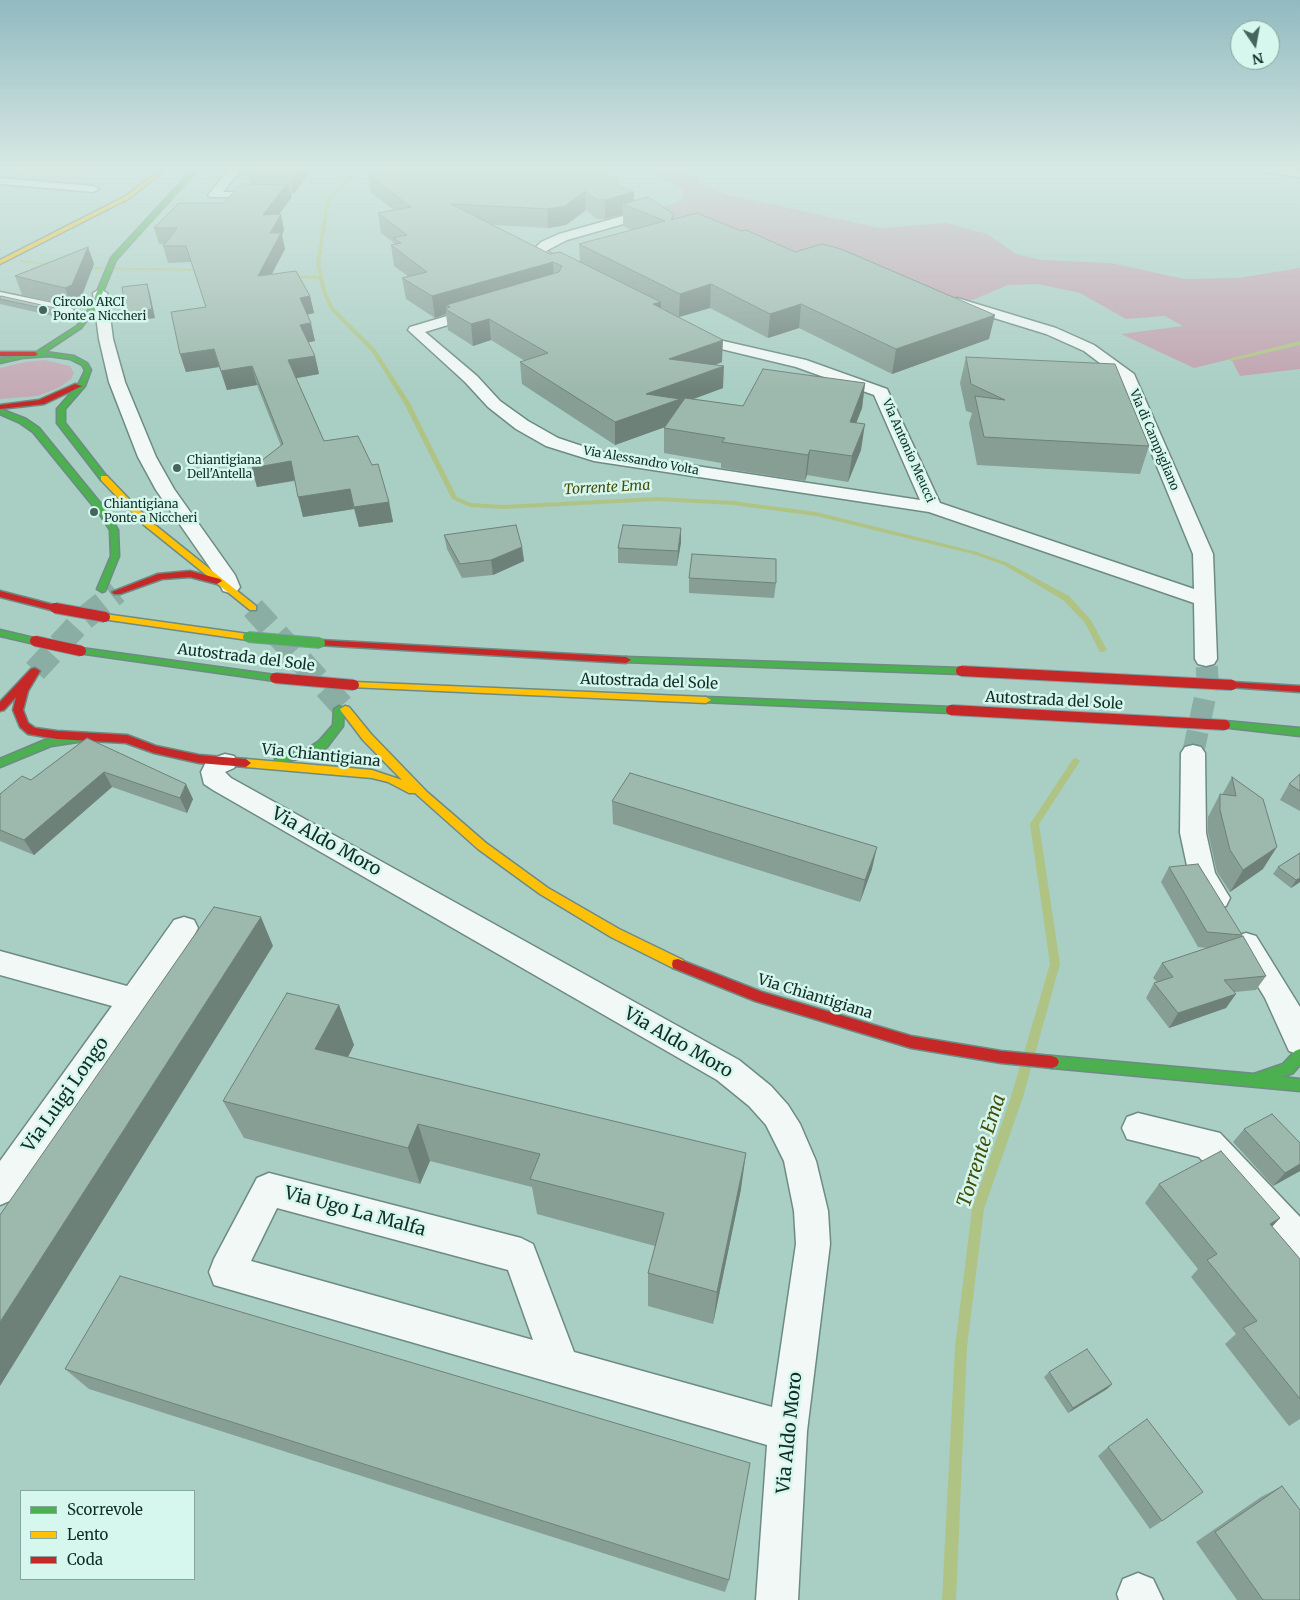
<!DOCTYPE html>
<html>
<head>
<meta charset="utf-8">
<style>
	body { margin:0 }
	#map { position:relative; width:1300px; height:1600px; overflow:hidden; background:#a9cec4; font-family:Merriweather,serif }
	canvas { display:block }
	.legend { position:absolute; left:20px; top:1490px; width:175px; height:90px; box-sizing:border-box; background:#d6f7ed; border:1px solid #87a69d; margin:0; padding:6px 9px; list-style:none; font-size:15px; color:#112d26 }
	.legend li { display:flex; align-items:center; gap:10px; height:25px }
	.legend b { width:25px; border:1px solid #87a69d }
	.north { position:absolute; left:1230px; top:20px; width:50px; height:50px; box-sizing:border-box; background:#d6f7ed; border:1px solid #87a69d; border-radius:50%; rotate:168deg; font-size:14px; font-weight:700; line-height:20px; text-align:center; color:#112d26 }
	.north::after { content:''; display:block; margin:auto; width:18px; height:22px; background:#46655d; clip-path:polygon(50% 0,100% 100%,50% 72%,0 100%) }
</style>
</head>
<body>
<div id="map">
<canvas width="1300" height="1600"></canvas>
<ul class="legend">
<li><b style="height:6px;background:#4caf50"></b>Scorrevole</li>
<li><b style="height:6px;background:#ffc107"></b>Lento</li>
<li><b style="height:6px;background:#c62828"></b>Coda</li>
</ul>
<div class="north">N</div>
</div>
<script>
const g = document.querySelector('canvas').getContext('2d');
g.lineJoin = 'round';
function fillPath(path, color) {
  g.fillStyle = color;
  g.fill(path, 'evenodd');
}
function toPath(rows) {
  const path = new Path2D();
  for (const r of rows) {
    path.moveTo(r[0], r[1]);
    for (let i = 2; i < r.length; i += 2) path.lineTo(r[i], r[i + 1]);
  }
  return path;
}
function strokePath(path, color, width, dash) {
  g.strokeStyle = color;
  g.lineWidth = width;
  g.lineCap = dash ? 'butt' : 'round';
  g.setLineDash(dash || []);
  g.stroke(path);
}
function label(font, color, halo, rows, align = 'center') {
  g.font = font + ' Merriweather,serif';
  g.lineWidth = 5;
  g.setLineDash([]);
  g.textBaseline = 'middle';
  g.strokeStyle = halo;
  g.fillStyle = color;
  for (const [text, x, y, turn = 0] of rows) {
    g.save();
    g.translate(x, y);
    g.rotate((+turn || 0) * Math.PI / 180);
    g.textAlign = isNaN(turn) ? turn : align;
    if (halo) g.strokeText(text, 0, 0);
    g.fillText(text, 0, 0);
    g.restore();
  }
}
fillPath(toPath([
	[0,168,100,168,76,181,0,174],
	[45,360,70,366,74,373,71,379,60,387,38,396,0,399,0,368,25,362]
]), '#c4aab5');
fillPath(toPath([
	[646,168,687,168,700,184,725,194,880,228,946,223,987,234,1016,254,1041,260,1111,263,1184,279,1238,278,1300,268,1300,369,1240,376,1231,359,1194,368,1121,334,1183,326,1165,316,1126,319,1080,293,1038,284,1008,285,963,304,676,222,651,212,682,200,683,190]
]), '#c0a1ae');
fillPath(toPath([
	[358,168,362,168,330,199,320,264,327,294,334,308,376,350,410,403,457,497,471,503,503,505,657,497,733,501,816,512,977,552,1008,563,1069,596,1091,620,1107,650,1103,652,1100,652,1085,623,1063,600,1004,565,973,554,816,516,733,505,657,501,503,509,470,507,452,499,404,403,372,352,330,309,323,294,319,279,289,277,287,276,289,275,319,276,316,264,326,199,358,168],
	[20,260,56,264,58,265,56,266,22,262,20,262,20,260],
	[80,267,204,269,206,270,204,271,82,269,80,269,80,267],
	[1300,341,1300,345,1231,361,1228,359,1300,341],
	[1076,758,1080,761,1039,824,1060,964,1023,1097,984,1209,967,1347,956,1600,942,1600,955,1347,972,1209,1011,1097,1050,964,1030,824,1073,759,1076,758]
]), '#afc484');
strokePath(toPath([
	[1193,753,1208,684,1206,659]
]), '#8baea4', 22, [22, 11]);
strokePath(toPath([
	[253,608,345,709],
	[35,671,81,621,117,592]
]), '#8baea4', 24, [24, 12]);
const street = toPath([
	[230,168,242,168,223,192,266,192,270,193,270,197,210,197,208,195,230,168],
	[319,168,331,168,324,172,320,171,319,168],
	[1253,168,1300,171,1300,177,1259,171,1253,168],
	[0,178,93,186,99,189,93,192,0,184,0,178],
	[651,208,655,209,657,212,655,215,567,240,546,251,572,264,574,267,572,270,562,270,537,257,533,250,541,242,559,234,651,208],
	[100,289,107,293,113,339,125,382,156,457,174,489,235,575,240,587,237,591,230,593,223,591,215,575,156,490,138,457,109,382,99,339,93,293,100,289],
	[0,292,67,306,74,310,67,314,0,300,0,292],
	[957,298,1056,328,1094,345,1134,374,1213,554,1217,659,1214,664,1206,666,1198,664,1195,659,1194,603,929,512,594,461,546,446,516,429,488,407,465,382,408,330,410,327,474,308,484,308,486,311,484,314,425,332,477,376,500,401,528,421,558,438,597,451,920,500,874,395,796,367,709,346,684,331,691,327,719,340,806,360,887,389,940,503,1194,589,1193,554,1121,379,1084,351,1046,334,952,305,950,302,957,298],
	[1193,745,1201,747,1205,753,1206,833,1215,873,1230,898,1226,906,1216,909,1206,906,1189,875,1180,833,1181,753,1185,747,1193,745],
	[225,754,234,756,237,762,234,768,225,772,231,778,739,1060,771,1086,788,1105,800,1124,816,1161,828,1211,830,1244,807,1431,798,1600,756,1600,767,1445,214,1285,209,1272,214,1259,257,1178,269,1173,521,1238,533,1244,574,1352,772,1407,796,1244,794,1211,784,1161,766,1125,749,1106,717,1080,213,790,204,784,201,772,207,760,225,754],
	[277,1208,508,1270,533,1340,251,1261,277,1208],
	[184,917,194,920,198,928,194,936,12,1200,0,1205,0,1161,112,1006,0,975,0,951,127,986,174,920,184,917],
	[1246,933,1256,936,1300,1007,1300,1055,1289,1051,1265,998,1232,944,1236,936,1246,933],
	[1138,1113,1220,1133,1300,1217,1300,1259,1288,1254,1199,1157,1127,1139,1122,1128,1127,1117,1138,1113],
	[1138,1573,1153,1579,1163,1600,1119,1600,1117,1594,1123,1579,1138,1573]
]);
const fast = toPath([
	[194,168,199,168,116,260,97,306,81,328,45,352,74,356,87,363,91,370,85,386,65,409,65,423,108,478,101,480,57,423,57,409,78,385,83,375,85,370,82,365,70,359,49,356,22,358,0,363,0,359,35,353,77,326,91,306,111,258,194,168],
	[0,409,26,419,39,428,106,510,118,530,119,556,105,591,102,592,97,589,111,556,110,530,99,513,33,432,20,423,0,414,0,409],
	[0,630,38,639,40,641,35,644,0,636,0,630],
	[81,648,275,675,280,678,275,681,78,653,76,651,78,649,81,648],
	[626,657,961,668,966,671,961,674,623,662,621,660,626,657],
	[706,697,951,707,956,710,951,713,702,702,701,700,702,698,706,697],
	[339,706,344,709,343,726,327,747,314,755,280,763,276,762,275,759,276,756,307,749,319,741,333,725,334,709,339,706],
	[1225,721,1300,728,1300,736,1221,727,1220,725,1221,723,1225,721],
	[87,733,92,737,91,740,51,746,0,767,0,759,45,740,87,733],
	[1300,1049,1300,1065,1293,1073,1282,1077,1300,1079,1300,1091,1052,1068,1047,1066,1045,1062,1047,1058,1052,1056,1254,1074,1283,1064,1295,1051,1300,1049]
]);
const slow = toPath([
	[163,168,168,168,128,199,0,264,0,260,124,197,163,168],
	[101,476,107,476,150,521,256,606,256,610,250,610,144,525,101,480,101,476],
	[105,614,248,634,253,637,248,640,102,619,100,617,105,614],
	[354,682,706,697,711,700,706,703,350,687,349,685,354,682],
	[345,706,349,707,371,734,427,792,486,843,548,888,619,929,683,960,684,964,683,968,678,969,673,968,611,937,540,894,478,849,415,793,409,793,388,782,372,778,246,767,241,763,246,759,372,770,402,780,363,740,341,711,340,709,345,706]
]);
const jam = toPath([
	[0,352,35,352,38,354,35,356,0,356,0,352],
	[75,384,82,386,44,404,0,409,0,405,39,400,75,384],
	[190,571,220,579,222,581,217,584,190,577,162,579,120,594,114,594,112,592,158,574,190,571],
	[0,591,58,606,60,608,55,611,0,597,0,591],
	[320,640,626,657,631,660,626,663,317,645,315,643,320,640],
	[35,668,40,671,28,691,23,710,28,723,35,728,57,731,127,735,156,746,199,755,246,759,251,763,246,767,199,763,154,753,126,743,57,739,28,734,20,727,13,710,16,697,4,710,0,711,0,702,31,669,35,668],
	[1232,682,1300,686,1300,692,1228,687,1227,685,1228,683,1232,682],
	[678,959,762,992,911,1036,1001,1051,1052,1056,1057,1058,1059,1062,1057,1066,1052,1068,1001,1063,911,1048,755,1001,673,968,672,964,673,960,678,959]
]);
strokePath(street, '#6d8b84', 3);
strokePath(fast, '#6d8b84', 3);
strokePath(slow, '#6d8b84', 3);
strokePath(jam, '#6d8b84', 3);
fillPath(street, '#f2f8f6');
fillPath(fast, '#4caf50');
fillPath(slow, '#ffc107');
fillPath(jam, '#c62828');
const fastBridge = toPath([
	[248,637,320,643]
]);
const jamBridge = toPath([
	[55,608,105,617],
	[35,641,81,651],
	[961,671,1232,685],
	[275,678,354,685],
	[951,710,1225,725]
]);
strokePath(fastBridge, '#7e9fa2', 12, []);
strokePath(jamBridge, '#7e9fa2', 12, []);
strokePath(fastBridge, '#4caf50', 10);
strokePath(jamBridge, '#c62828', 10);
fillPath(toPath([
	[236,168,312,168,294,194,291,193,292,197,279,214,284,230,282,235,285,249,272,274,310,296,314,313,307,315,315,341,308,342,315,356,319,374,296,378,324,441,389,502,393,522,359,527,354,509,303,517,295,481,257,487,252,468,281,446,257,385,227,390,219,367,186,372,180,354,206,307,191,262,168,263,163,246,165,244,159,244,154,228,224,203,251,184,249,176,238,176],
	[600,168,634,201,674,214,674,219,989,339,892,374,799,328,768,338,710,308,679,317,722,362,716,365,723,388,693,399,743,406,865,383,862,408,856,423,861,450,848,482,807,475,805,481,721,468,721,463,664,453,664,428,665,427,615,445,522,384,520,362,525,361,491,340,473,346,448,330,446,314,435,318,406,299,402,278,409,277,394,266,391,245,395,245,394,243,381,233,378,213,394,210,371,193,368,174,390,173,389,170],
	[586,210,597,219,605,219,623,214,623,226,632,230,579,244,580,261,550,254,493,225,548,228,566,225],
	[88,247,94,264,79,303,72,307,22,295,15,276],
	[0,297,55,308,58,314,53,316,0,304],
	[966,357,1149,446,1140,474,977,465,969,423,972,413,966,411,960,383],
	[444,535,522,547,524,561,493,575,462,578,447,549],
	[681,542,677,566,618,563,618,548],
	[689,578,776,583,774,598,689,593],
	[87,738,193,799,187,813,112,787,34,855,0,841,0,794,31,780],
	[1300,774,1300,811,1280,800,1289,784],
	[1232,777,1263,869,1230,892,1217,872,1208,833,1208,817,1220,794,1222,795],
	[612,801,872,869,860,902,613,824],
	[1300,853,1300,882,1291,888,1273,874,1278,867],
	[1169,867,1242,935,1241,937,1266,976,1256,990,1235,992,1226,1008,1169,1028,1146,998,1154,983,1157,982,1153,978,1162,963,1207,948,1198,947,1161,882],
	[339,1005,354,1045,348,1057,741,1189,713,1324,648,1306,648,1273,655,1246,537,1214,532,1187,430,1161,420,1184,244,1138,223,1101],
	[1244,1129,1300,1143,1300,1171,1273,1186,1233,1142],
	[1159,1184,1280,1218,1272,1227,1300,1259,1300,1419,1289,1426,1225,1344,1236,1334,1191,1277,1198,1269,1145,1203],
	[65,1369,729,1580,725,1592,89,1389],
	[1049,1372,1112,1384,1107,1389,1068,1413,1044,1377],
	[1108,1447,1162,1521,1150,1529,1098,1456],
	[1282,1486,1300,1600,1237,1600,1196,1542,1261,1497]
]), '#879e95');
fillPath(toPath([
	[299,168,312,168,294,194,291,180],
	[288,182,292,197,267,230,263,215],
	[585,191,586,210,566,225,548,228,547,209],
	[634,192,634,209,623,204,623,214,605,219,605,200],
	[281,214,284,230,282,235,285,249,262,292,258,276,270,233],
	[88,247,94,264,79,303,72,307,65,288],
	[553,262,554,282,450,307,446,305,446,314,435,318,432,296],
	[147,284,150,294,155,318,129,322,126,312],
	[711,284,710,308,679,317,680,294],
	[310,296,314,313,304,315,300,298],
	[661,302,661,323,653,304],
	[801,304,799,328,768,338,770,314],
	[55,308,58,314,53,316,51,310],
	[995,315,989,339,892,374,896,349],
	[489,319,491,340,473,346,471,324],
	[311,323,315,341,305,343,300,325],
	[723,340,722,362,669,381,669,359],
	[214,349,219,367,186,372,180,354],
	[315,356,319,374,292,379,288,360],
	[252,366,257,385,227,390,221,371],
	[724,366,723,388,680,404,679,422,615,445,615,422,646,394],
	[865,383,862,408,847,447,850,422],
	[865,424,861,450,848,482,852,456],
	[810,450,807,475,805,481,808,455],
	[291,461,296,480,257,487,252,468],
	[350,489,354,509,303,517,298,497],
	[389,502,393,522,359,527,354,507],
	[681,528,681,542,677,566,678,551],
	[522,547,524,561,493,575,491,560],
	[104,772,112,787,34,855,24,840],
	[186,784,193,799,187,813,180,798],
	[877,847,872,869,860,902,865,880],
	[1277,847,1263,869,1230,892,1243,870],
	[1300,878,1300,882,1291,888,1296,880],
	[261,917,273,946,0,1386,0,1322],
	[1236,994,1226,1008,1169,1028,1178,1013],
	[339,1005,354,1045,332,1088,315,1049],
	[418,1124,430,1161,420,1184,408,1148],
	[746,1153,741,1189,713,1324,717,1292],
	[1300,1164,1300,1171,1273,1186,1285,1173],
	[1280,1218,1262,1237,1270,1224],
	[1112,1384,1107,1389,1068,1413,1073,1408]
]), '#6e8179');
const building = toPath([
	[256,168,299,168,291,180,283,176,249,176,256,168],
	[372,168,381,168,395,175,389,170,403,168,600,168,608,174,620,186,634,192,605,200,597,200,585,191,565,206,547,209,451,204,550,254,560,252,661,302,653,304,723,340,669,359,724,366,646,394,680,399,615,422,520,362,548,353,489,319,471,324,445,309,450,307,446,305,559,272,562,266,553,262,432,296,402,278,427,272,391,245,401,243,393,238,407,235,378,213,411,207,368,174,372,168],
	[288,182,263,215,281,214,270,233,281,233,258,276,296,271,310,296,300,298,311,323,300,325,315,356,288,360,324,441,358,436,372,465,378,464,389,502,354,507,350,489,298,497,291,461,252,468,283,444,252,366,221,371,214,349,180,354,171,312,206,307,186,246,163,246,177,228,154,228,179,203,224,203,241,184,283,185,288,182],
	[648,197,674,214,671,220,697,213,741,231,746,230,795,252,822,244,841,249,995,315,896,349,801,304,770,314,711,284,680,294,579,244,665,221,623,204,648,197],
	[88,247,72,285,65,288,15,276,88,247],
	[147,284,152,309,126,312,122,287,147,284],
	[1,296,55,308,51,310,0,299,0,297,1,296],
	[966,357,1115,364,1149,446,984,437,975,396,1005,400,971,384,966,357],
	[763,369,865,383,850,422,865,424,852,456,810,450,808,455,722,442,725,438,664,428,685,398,743,406,763,369],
	[516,525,522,547,491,560,460,564,444,535,516,525],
	[623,525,681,528,678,551,618,548,623,525],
	[692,554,776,559,776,583,689,578,692,554],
	[87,738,186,784,180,798,104,772,24,840,0,830,0,794,22,776,31,780,87,738],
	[630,773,877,847,865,880,612,801,630,773],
	[1300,774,1300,791,1289,784,1300,774],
	[1232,777,1263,799,1277,847,1243,870,1230,850,1220,810,1220,794,1236,796,1232,777],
	[1300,853,1300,878,1296,880,1278,867,1300,853],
	[1198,864,1242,935,1207,932,1169,867,1198,864],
	[214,907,261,917,0,1322,0,1215,214,907],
	[1243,936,1266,976,1224,980,1236,994,1178,1013,1154,983,1173,977,1162,963,1243,936],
	[287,993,339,1005,315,1049,746,1153,717,1292,648,1273,664,1213,530,1179,540,1154,418,1124,408,1148,223,1101,287,993],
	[1272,1114,1300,1143,1300,1164,1285,1173,1244,1129,1272,1114],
	[1221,1151,1280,1218,1270,1224,1300,1259,1300,1399,1243,1328,1257,1321,1207,1260,1217,1254,1159,1184,1221,1151],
	[120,1276,750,1463,729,1580,65,1369,120,1276],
	[1087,1349,1112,1384,1073,1408,1049,1372,1087,1349],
	[1147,1419,1203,1492,1162,1521,1108,1447,1147,1419],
	[1282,1486,1300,1510,1300,1600,1263,1600,1215,1532,1282,1486]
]);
fillPath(building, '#9db8ad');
strokePath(building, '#6e8179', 1);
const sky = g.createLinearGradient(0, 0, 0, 392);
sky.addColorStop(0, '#91bac0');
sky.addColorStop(0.43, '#d8e9e4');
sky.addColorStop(1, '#d8e9e400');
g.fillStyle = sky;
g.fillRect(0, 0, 1300, 392);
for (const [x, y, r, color] of [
	[43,310,5,"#46655d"],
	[177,468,5,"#46655d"],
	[94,512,5,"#46655d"]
]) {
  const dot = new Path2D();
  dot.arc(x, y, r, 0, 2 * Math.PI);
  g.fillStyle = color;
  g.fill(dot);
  strokePath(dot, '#d6f7ed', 2);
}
label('12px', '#112d26', '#d6f7ed', [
	["Circolo ARCI",53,303],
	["Ponte a Niccheri",53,317],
	["Chiantigiana",187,461],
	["Dell'Antella",187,475],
	["Chiantigiana",104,505],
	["Ponte a Niccheri",104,519]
], 'left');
label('12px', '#112d26', '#d6f7ed', [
	["Via di Campigliano",1154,440,67],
	["Via Antonio Meucci",908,451,66],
	["Via Alessandro Volta",641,461,10]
]);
label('italic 14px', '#444c08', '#d6f7ed', [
	["Torrente Ema",607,488,-3]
]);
label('15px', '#112d26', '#d6f7ed', [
	["Autostrada del Sole",246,658,7],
	["Autostrada del Sole",649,682,2],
	["Autostrada del Sole",1054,701,3],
	["Via Chiantigiana",321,756,6],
	["Via Chiantigiana",815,997,17]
]);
label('18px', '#112d26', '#d6f7ed', [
	["Via Aldo Moro",326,842,29],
	["Via Aldo Moro",678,1043,30],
	["Via Luigi Longo",66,1095,-55],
	["Via Ugo La Malfa",355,1212,15],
	["Via Aldo Moro",790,1433,-84]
]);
label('italic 19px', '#444c08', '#d6f7ed', [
	["Torrente Ema",982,1151,-72]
]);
</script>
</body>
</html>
